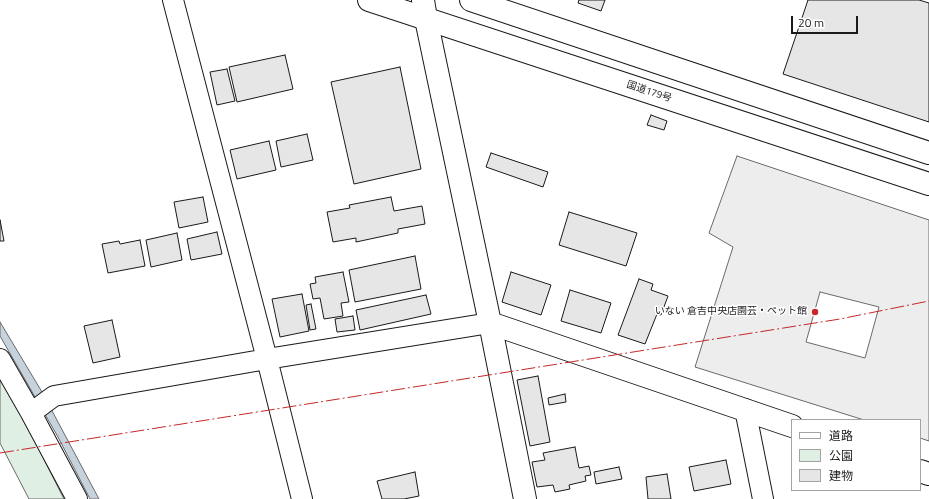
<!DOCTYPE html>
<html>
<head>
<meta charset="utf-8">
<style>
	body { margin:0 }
	#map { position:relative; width:929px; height:499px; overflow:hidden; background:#fff; font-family:"Titillium Web","Noto Sans JP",sans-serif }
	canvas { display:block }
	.legend { position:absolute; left:791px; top:419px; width:130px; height:72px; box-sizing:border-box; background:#fff; border:1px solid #a3a3a3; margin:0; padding:5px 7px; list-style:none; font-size:12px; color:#1a1a1a }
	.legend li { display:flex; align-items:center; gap:8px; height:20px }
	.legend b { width:20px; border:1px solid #a3a3a3 }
	.scale { position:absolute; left:791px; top:16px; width:67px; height:18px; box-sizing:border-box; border:2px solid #1a1a1a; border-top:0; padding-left:5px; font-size:12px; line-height:14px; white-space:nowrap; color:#1a1a1a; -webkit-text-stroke:3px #fff; paint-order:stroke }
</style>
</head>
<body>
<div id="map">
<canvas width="929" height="499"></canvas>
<ul class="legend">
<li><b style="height:5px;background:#fff"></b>道路</li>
<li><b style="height:11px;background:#e0efe3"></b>公園</li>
<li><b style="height:11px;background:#e6e6e6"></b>建物</li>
</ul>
<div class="scale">20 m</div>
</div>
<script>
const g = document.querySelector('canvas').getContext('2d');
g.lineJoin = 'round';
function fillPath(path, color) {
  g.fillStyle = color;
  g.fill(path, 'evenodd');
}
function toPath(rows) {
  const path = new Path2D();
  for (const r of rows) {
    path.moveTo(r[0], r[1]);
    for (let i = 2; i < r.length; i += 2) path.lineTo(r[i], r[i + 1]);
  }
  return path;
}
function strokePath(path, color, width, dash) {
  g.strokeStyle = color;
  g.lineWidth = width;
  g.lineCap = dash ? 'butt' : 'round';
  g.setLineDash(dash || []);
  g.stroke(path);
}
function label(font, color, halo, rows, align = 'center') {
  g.font = font + ' "Titillium Web","Noto Sans JP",sans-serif';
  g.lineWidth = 3;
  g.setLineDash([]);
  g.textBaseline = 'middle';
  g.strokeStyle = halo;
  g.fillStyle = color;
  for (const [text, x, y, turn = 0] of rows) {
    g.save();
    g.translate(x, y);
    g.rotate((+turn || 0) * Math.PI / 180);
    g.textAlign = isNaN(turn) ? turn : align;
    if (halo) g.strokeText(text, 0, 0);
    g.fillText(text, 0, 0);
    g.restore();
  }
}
const green = toPath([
	[0,378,22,416,64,499,29,499,0,443,0,378]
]);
fillPath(green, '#e0efe3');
strokePath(green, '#6a6a6a', 1);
const parking = toPath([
	[737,156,929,220,929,441,920,438,920,420,864,420,695,367,733,247,709,233,737,156],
	[820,292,879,307,865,358,806,342,820,292]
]);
fillPath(parking, '#ededed');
strokePath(parking, '#6a6a6a', 1);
const water = toPath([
	[0,322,42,392,99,499,90,499,58,437,0,336,0,322]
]);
fillPath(water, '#c6d2dc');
strokePath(water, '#6a6a6a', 1);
const building = toPath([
	[579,0,605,0,601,11,578,3,579,0],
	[808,0,919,0,929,3,929,122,783,74,808,0],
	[285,55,293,89,237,102,229,67,285,55],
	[400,67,421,169,354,184,331,82,400,67],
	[227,69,235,101,217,105,210,72,227,69],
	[651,115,667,121,664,130,647,125,651,115],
	[307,134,313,160,281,167,276,141,307,134],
	[269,141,276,170,237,179,230,150,269,141],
	[491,153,548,172,543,187,486,167,491,153],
	[203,197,208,222,179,228,174,202,203,197],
	[391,197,394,211,422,206,425,224,398,229,398,233,356,242,356,238,333,242,327,212,350,208,349,205,391,197],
	[569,212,637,233,626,266,559,245,569,212],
	[0,220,4,241,0,241,0,220],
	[217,232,222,254,191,260,187,239,217,232],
	[177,233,182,260,151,267,146,240,177,233],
	[140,240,145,266,108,273,102,244,119,241,120,244,140,240],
	[415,256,421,289,355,302,349,270,415,256],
	[343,272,349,302,341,303,343,316,324,319,320,298,313,299,310,284,316,283,315,277,343,272],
	[511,272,551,285,541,315,502,302,511,272],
	[639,279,653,284,651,290,668,296,661,315,657,314,645,344,618,335,639,279],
	[570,290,611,303,601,333,561,321,570,290],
	[302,294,309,331,280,337,272,299,302,294],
	[426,295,431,314,360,330,356,310,426,295],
	[311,304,316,329,310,330,306,305,311,304],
	[353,316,355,330,337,332,335,319,353,316],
	[112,320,120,357,93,363,84,326,112,320],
	[538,376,550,442,530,446,517,380,538,376],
	[565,394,566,402,549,405,548,398,565,394],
	[575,447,579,468,589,466,591,475,585,476,586,481,569,485,570,489,555,492,553,485,537,487,532,462,545,460,543,453,575,447],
	[726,460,731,484,694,491,689,467,726,460],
	[619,467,622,479,596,484,594,472,619,467],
	[415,472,419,496,404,499,382,499,377,481,415,472],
	[667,474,671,499,648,499,646,477,667,474]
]);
fillPath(building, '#e6e6e6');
strokePath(building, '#1a1a1a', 1);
const street = toPath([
	[173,0,267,359,302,499],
	[0,359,31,413,77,499],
	[745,409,763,499],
	[31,413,54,396,267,359,490,323]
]);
const secondary = toPath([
	[423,0,426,19,490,323,525,499],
	[490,323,792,426],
	[920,471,929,474]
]);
const highway = toPath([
	[369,0,929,184],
	[471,0,929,153]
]);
strokePath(street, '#1a1a1a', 22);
strokePath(secondary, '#1a1a1a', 24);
strokePath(highway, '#1a1a1a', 24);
strokePath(street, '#fff', 20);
strokePath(secondary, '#fff', 22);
strokePath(highway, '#fff', 22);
strokePath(toPath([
	[0,453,840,319,929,301]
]), '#c62828', 1, [14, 3, 2, 3]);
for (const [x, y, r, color] of [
	[815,312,4,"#c62828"]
]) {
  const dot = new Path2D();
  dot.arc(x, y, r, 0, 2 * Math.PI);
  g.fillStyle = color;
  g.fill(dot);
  strokePath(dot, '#fff', 1.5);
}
label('10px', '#1a1a1a', '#fff', [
	["国道179号",649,92,18]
]);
label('10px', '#1a1a1a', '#fff', [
	["いない 倉吉中央店園芸・ペット館",807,312]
], 'right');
</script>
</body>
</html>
